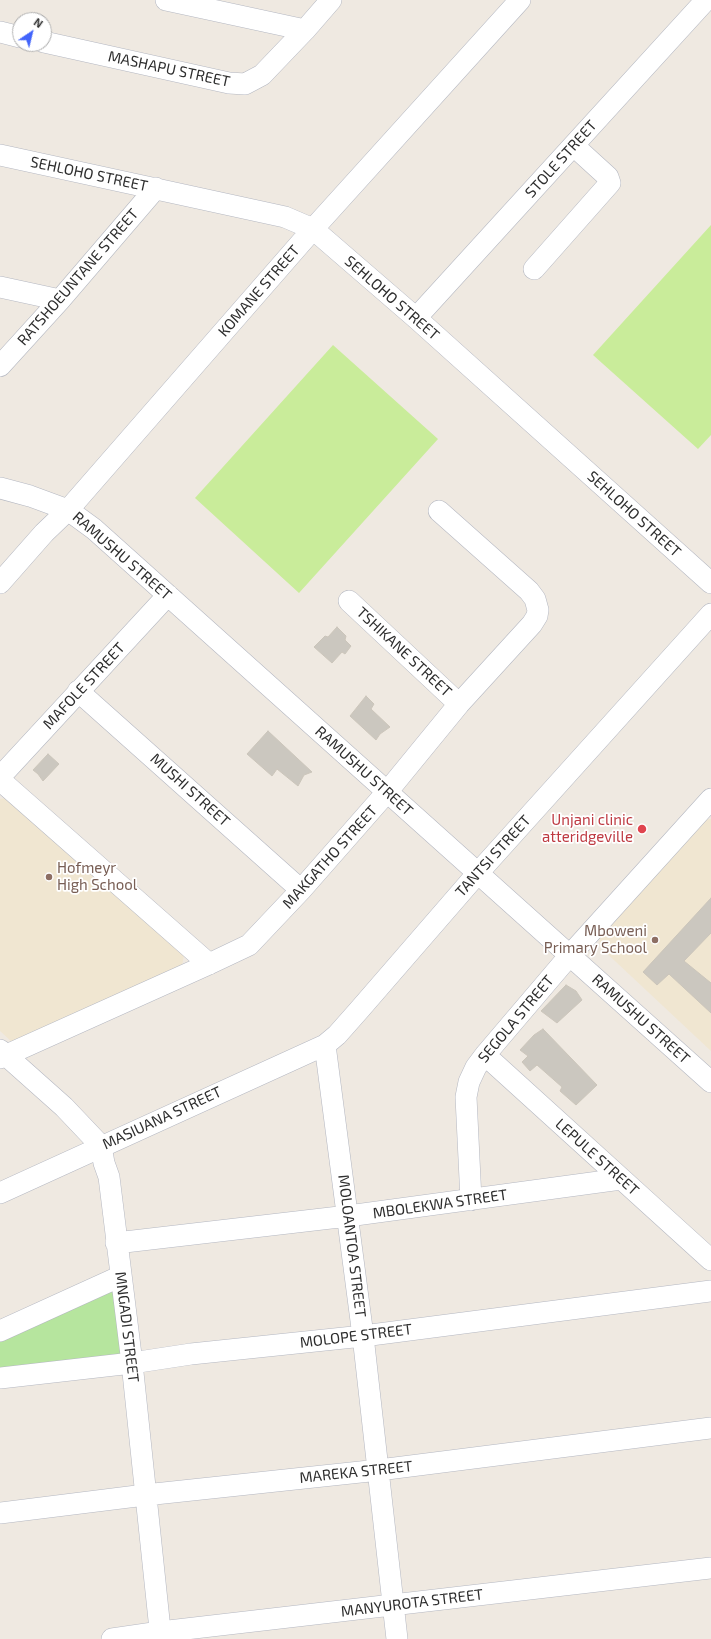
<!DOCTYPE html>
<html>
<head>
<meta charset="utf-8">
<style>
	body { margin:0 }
	#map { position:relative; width:711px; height:1639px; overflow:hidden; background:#efe9e1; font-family:"Exo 2",sans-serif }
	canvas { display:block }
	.north { position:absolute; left:12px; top:12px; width:40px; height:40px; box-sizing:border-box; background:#fff; border:1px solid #ababab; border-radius:50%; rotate:35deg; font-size:11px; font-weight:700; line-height:16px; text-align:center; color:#2e2e2e }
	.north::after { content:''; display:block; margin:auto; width:14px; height:18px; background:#4264fb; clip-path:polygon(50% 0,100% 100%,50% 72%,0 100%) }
</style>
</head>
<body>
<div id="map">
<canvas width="711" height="1639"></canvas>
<div class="north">N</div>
</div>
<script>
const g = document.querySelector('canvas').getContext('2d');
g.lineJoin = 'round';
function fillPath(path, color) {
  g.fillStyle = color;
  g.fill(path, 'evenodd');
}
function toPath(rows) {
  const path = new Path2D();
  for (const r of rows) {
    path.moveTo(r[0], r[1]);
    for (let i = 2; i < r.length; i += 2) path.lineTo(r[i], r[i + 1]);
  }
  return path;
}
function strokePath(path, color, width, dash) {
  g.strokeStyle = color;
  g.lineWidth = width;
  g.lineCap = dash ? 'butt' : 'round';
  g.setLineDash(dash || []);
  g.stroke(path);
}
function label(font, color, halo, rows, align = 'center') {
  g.font = font + ' "Exo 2",sans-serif';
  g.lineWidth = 3.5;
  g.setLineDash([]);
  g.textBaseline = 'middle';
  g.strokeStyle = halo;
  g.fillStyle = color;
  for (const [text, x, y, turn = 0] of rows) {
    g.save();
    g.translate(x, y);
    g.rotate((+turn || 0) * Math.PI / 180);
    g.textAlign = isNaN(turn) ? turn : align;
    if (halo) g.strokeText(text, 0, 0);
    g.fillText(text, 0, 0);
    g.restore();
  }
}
fillPath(toPath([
	[11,797,184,955,182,966,13,1043,0,1031,0,799],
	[711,819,711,1051,600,947,599,933,699,820]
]), '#f0e6d1');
fillPath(toPath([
	[113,1290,122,1356,0,1372,0,1342]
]), '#b6e59e');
fillPath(toPath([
	[711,225,711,435,698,449,593,355],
	[333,345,438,439,299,593,195,498]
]), '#c9ec9a');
const building = toPath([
	[337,627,346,636,345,640,351,646,345,654,342,652,332,663,314,647,325,636,328,637,337,627],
	[366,696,374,704,371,709,390,727,380,734,376,740,350,716,366,696],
	[268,731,312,772,304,775,298,786,277,769,272,776,247,754,268,731],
	[48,754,59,764,43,781,38,774,33,770,48,754],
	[711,898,711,933,684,961,711,983,711,1013,669,974,657,985,643,972,711,898],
	[566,985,576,991,582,1000,557,1023,541,1011,566,985],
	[543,1029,597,1085,576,1105,560,1091,562,1087,537,1065,530,1071,522,1062,528,1056,520,1050,534,1035,543,1029]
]);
fillPath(building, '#cbc7bf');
strokePath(building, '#cbc5ba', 1);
const minor = toPath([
	[166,0,305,30],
	[0,32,20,37],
	[44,42,229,83,245,84,262,75,305,30,331,0],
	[0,155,285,217,313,229,416,318,711,583],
	[534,269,610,183,608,177,574,146],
	[0,287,60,300],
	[416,318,706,0],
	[0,366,60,300,156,188],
	[0,488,30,496,68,510,94,529,711,1082],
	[0,583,44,533,68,510,313,229,520,0],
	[349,601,459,704],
	[78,691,301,890],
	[0,777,168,595],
	[0,780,209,964],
	[325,1045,363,1336,397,1639],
	[0,1050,64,1107,101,1146,104,1163,109,1177,132,1363,161,1639],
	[485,1055,711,1260],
	[0,1058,209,964,249,945,301,890,387,792,459,704,532,624,537,616,538,610,535,599,529,591,439,511],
	[0,1193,325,1045,337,1035,360,1009,477,874,711,614],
	[471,1200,466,1097,469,1082,476,1067,485,1055,570,955,711,799],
	[116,1243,348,1216,621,1179],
	[0,1331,121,1276],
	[0,1378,132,1363,191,1354,363,1336,711,1291],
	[0,1513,145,1495,379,1470,711,1428],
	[112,1639,160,1632,711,1568]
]);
strokePath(minor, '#b4b7c1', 22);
strokePath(minor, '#fff', 21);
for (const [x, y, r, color] of [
	[642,829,5,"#e0444e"],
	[49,877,4,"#8d6e63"],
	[655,940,4,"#8d6e63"]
]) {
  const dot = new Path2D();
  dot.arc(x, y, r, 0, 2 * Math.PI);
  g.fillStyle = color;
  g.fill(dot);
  strokePath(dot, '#fff', 1.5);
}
label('15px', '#2e2e2e', '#fff', [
	["MASHAPU STREET",169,69,12],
	["STOLE STREET",561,159,-48],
	["SEHLOHO STREET",89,174,12],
	["RATSHOEUNTANE STREET",78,277,-49],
	["KOMANE STREET",259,291,-49],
	["SEHLOHO STREET",392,298,41],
	["SEHLOHO STREET",634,514,42],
	["RAMUSHU STREET",122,556,41],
	["TSHIKANE STREET",404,652,43],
	["MAFOLE STREET",84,686,-47],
	["RAMUSHU STREET",364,771,42],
	["MUSHI STREET",190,790,42],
	["TANTSI STREET",493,856,-48],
	["MAKGATHO STREET",330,857,-48],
	["SEGOLA STREET",516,1019,-50],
	["RAMUSHU STREET",641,1019,42],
	["MASIUANA STREET",162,1118,-25],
	["LEPULE STREET",597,1157,42],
	["MBOLEKWA STREET",440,1204,-8],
	["MOLOANTOA STREET",352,1246,83],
	["MNGADI STREET",127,1327,83],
	["MOLOPE STREET",356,1336,-7],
	["MAREKA STREET",356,1472,-6],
	["MANYUROTA STREET",412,1603,-7]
]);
label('15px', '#be3a42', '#fff', [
	["Unjani clinic",633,820],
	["atteridgeville",633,837]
], 'right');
label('15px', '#785e54', '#fff', [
	["Hofmeyr",57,868],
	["High School",57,885],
	["Mboweni",647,931,"right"],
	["Primary School",647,948,"right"]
], 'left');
</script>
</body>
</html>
